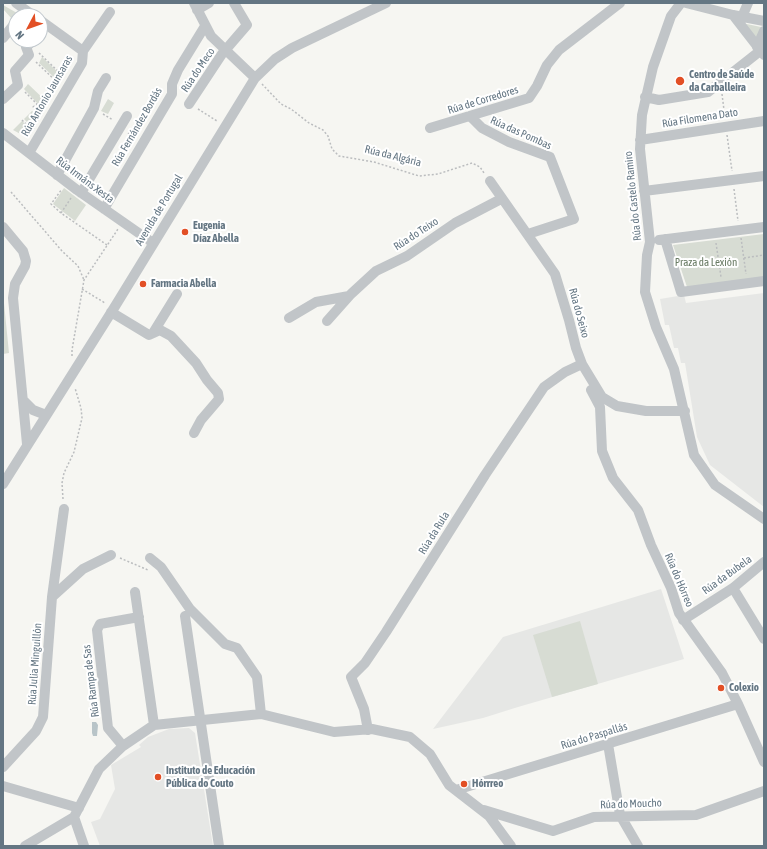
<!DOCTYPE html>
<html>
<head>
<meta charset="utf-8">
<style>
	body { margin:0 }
	#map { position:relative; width:767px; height:849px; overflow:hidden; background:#f6f6f2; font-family:"Asap Condensed",sans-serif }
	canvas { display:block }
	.frame { position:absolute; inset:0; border:4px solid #647683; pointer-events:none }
	.north { position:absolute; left:8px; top:8px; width:40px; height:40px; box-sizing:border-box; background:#fff; border:1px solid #c1c8cd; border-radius:50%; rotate:229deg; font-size:11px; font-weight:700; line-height:16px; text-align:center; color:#647683 }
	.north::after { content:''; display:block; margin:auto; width:14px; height:18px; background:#e24f25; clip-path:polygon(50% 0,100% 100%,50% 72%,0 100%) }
</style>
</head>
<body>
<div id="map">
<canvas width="767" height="849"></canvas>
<div class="frame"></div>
<div class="north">N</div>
</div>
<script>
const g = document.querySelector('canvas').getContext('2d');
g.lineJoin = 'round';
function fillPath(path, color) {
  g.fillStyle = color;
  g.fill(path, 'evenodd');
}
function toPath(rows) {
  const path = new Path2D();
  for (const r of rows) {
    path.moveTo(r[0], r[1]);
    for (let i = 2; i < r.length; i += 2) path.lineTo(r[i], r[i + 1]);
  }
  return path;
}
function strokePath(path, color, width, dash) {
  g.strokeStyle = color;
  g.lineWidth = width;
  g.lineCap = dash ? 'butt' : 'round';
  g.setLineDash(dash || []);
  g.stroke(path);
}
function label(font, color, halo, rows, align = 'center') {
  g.font = font + ' "Asap Condensed",sans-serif';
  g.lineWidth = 4;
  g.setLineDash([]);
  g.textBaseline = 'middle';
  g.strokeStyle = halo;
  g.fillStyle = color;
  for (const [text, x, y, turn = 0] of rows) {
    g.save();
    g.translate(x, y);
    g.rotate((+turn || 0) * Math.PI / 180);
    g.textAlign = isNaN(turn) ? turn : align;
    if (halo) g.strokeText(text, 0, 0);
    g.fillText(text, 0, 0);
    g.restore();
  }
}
fillPath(toPath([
	[763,286,764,286,764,507,710,465,697,437,685,363,681,363,678,348,674,348,669,325,665,325,660,299,684,295,686,303,764,293],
	[661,589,684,659,518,707,483,718,433,729,503,637],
	[189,728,195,733,213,846,100,846,91,822,100,819,115,789,111,765,141,747,139,745,148,737,169,729]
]), '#e6e7e5');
fillPath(toPath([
	[3,5,17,13,12,19,3,9],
	[742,23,761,27,756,39],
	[42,57,63,77,60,83,39,63],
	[28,84,48,103,42,114,35,107,38,104,24,89],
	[108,99,114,103,108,114,101,111],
	[32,111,40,118,34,129,24,119],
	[22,121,33,131,28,138,13,130],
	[64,188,86,205,75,221,53,204],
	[764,234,764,277,687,287,673,245],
	[3,293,9,353,3,354],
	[580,621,598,684,552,697,533,635]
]), '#d7dcd3');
fillPath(toPath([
	[92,722,96,722,98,725,97,736,93,736,92,733]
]), '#b8c4c8');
strokePath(toPath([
	[39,53,63,76],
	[36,62,59,84],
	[262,84,281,104,291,109,309,123,323,130,328,136,332,149,339,156,374,162,419,176,438,174,472,163,480,167,484,173],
	[25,92,37,104,33,107,40,115],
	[722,94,725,118],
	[198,109,217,121],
	[103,114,113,120],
	[22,120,32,130],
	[128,133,135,137],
	[727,135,732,171],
	[734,189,738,221],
	[11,192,62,251,78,266,84,280],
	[71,198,61,213,107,245],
	[61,213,51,204,62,189],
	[741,238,746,274],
	[716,243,721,277],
	[744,258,764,255],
	[82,289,105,303],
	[72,356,72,350,84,280,118,229],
	[63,499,62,483,64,473,74,452,82,418,81,408,75,388],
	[120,558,148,570]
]), '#bbbdbf', 1.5, [2, 2]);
strokePath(toPath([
	[16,3,34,16],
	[194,3,211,36,255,78],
	[681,3,671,16,653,67,642,115,640,149,650,242,647,255,645,292,656,327,674,369,694,455,715,485,764,519],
	[686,3,733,15,764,21],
	[197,10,209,3],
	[733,15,764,55],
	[742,17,748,3],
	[40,20,83,51],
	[3,38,16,22],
	[757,47,764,31],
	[83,51,110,12],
	[645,97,659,100,708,92,760,51],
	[3,99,18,85,15,71,29,55,26,47,34,40],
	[189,104,222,54,247,25,234,3],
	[470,116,482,128,509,142,550,157,574,219,528,234],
	[430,128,529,98,537,86,547,65,559,50,620,3],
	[3,133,77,190,153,243],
	[640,140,764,121],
	[29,153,82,63,83,51],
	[57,175,94,108,98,91,106,78],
	[490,181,555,274,569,320,576,348,582,364],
	[644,191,764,176],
	[81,193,127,116],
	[104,209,172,94,172,84,178,70,205,26],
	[3,227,23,251,26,261,25,266,15,284,13,298,27,444],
	[665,239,681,292,764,281],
	[659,240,764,227],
	[111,312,149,335,160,330,171,336,196,363,207,380,218,393,219,399,201,420,194,433],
	[289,318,316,302,349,296],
	[327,321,351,294,376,271,407,256,455,223,501,199],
	[153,333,177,294],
	[591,390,600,407,602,451,613,478,638,510,651,545,671,588,679,613,722,673,738,704,764,762],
	[23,400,33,410,46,415],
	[3,484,114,308,255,78,275,59,292,48,386,3],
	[150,558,161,567,190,609,225,644,237,648,257,677,261,714],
	[733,588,764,639],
	[135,592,154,725],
	[52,597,83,569,111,555],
	[185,616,219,846],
	[683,620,733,588,764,562],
	[368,730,364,709,351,677,365,663,386,632,485,475,544,387,565,372,582,364,602,397,617,406,646,411,685,411],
	[608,744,620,815,638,846],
	[123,746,108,728,97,630,100,624,139,617],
	[3,767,36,731,43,717,52,597,64,509],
	[3,786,79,808],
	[456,790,738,704],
	[484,810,553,831,594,817,696,815,764,791],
	[74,817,84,846],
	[25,846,74,817,99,769,123,746,154,725,261,714,334,732,372,729,410,737,430,754,449,785,489,816,511,846]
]), '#c1c5c8', 10);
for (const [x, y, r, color] of [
	[680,81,5,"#e24f25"],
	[185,232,4,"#e24f25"],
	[143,284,4,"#e24f25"],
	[721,688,4,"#e24f25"],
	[158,777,4,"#e24f25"],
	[464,784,4,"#e24f25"]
]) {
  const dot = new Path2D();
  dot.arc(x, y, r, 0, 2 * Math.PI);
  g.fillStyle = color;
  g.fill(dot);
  strokePath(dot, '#fff', 1.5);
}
label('11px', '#647683', '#fff', [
	["Rúa do Meco",198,70,-56],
	["Rúa Antonio Jaunsaras",47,96,-60],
	["Rúa de Corredores",483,100,-17],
	["Rúa Filomena Dato",700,118,-9],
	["Rúa Fernández Bordás",137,127,-60],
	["Rúa das Pombas",521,133,24],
	["Rúa da Algária",393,156,14],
	["Rúa Irmáns Xesta",85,180,37],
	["Rúa do Castelo Ramiro",633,196,-96],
	["Avenida de Portugal",159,210,-59],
	["Rúa do Teixo",416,234,-33],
	["Rúa do Seixo",579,313,75],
	["Rúa da Rula",434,533,-58],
	["Rúa da Bubela",727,575,-36],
	["Rúa do Hórreo",679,580,67],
	["Rúa Julia Minguillón",35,664,-86],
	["Rúa Rampa de Sas",91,681,-97],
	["Rúa do Paspallás",594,736,-17],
	["Rúa do Moucho",631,804,-2]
]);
label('bold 11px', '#647683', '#fff', [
	["Centro de Saúde",689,75],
	["da Carballeira",689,88],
	["Eugenia",193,226],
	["Díaz Abella",193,239],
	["Farmacia Abella",151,284],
	["Colexio",729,688],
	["Instituto de Educación",166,771],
	["Pública do Couto",166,784],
	["Hórrreo",472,784]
], 'left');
label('11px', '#687a63', '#fff', [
	["Praza da Lexión",706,263]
]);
</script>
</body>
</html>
